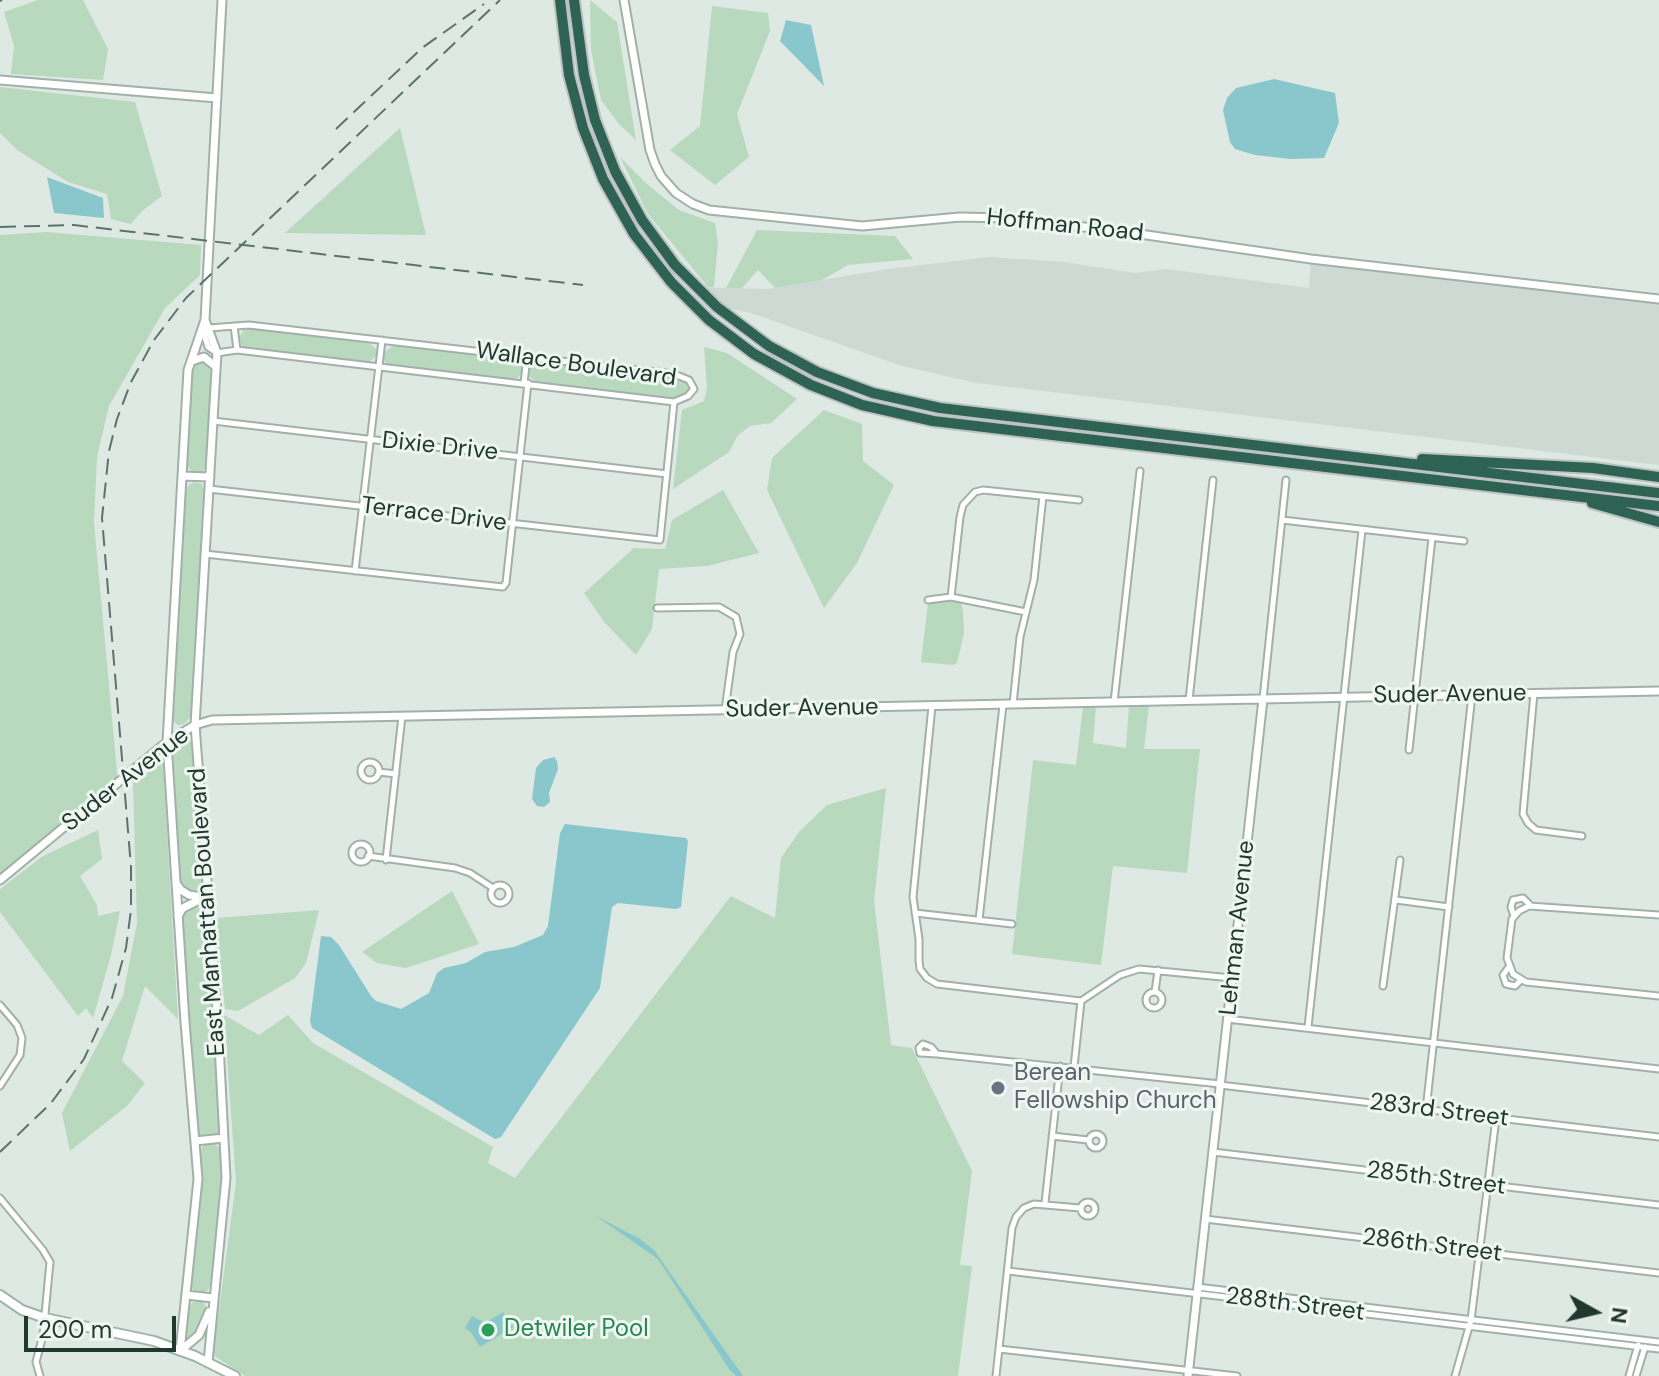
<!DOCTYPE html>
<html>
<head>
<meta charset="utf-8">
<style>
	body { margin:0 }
	#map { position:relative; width:1659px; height:1376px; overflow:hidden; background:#dee9e3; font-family:"DM Sans",sans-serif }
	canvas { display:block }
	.north { position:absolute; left:1555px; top:1272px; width:80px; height:80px; -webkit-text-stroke:6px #eef6f2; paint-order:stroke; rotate:98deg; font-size:22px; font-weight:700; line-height:32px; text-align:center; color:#213830 }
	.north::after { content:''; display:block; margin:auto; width:28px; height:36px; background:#213830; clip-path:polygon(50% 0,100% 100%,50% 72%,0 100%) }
	.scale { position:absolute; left:24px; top:1316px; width:152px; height:36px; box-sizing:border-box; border:4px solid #213830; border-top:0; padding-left:10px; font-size:24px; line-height:28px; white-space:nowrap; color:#213830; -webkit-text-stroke:6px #eef6f2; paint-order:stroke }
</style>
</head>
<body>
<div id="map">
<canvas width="1659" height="1376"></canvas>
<div class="north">N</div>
<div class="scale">200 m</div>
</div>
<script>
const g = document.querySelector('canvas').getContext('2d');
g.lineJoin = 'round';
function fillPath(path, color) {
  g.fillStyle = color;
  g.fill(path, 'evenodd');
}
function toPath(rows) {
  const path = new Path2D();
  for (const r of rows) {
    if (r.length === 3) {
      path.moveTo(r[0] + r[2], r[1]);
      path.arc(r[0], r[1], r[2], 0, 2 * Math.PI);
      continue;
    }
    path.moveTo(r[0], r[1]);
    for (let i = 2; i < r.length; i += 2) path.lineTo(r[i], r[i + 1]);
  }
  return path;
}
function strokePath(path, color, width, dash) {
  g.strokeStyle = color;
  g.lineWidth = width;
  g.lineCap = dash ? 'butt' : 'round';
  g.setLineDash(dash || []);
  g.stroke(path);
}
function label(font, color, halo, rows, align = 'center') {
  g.font = font + ' "DM Sans",sans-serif';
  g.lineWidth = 6;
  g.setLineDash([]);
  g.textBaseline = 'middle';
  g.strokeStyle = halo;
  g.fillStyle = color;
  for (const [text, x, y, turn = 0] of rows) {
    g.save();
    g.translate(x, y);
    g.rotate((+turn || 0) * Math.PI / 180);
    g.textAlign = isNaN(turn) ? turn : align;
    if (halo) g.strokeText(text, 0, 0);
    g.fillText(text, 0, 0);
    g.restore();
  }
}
fillPath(toPath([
	[989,257,1064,262,1135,273,1166,269,1309,288,1311,259,1659,299,1659,465,977,383,902,366,751,313,716,306,696,287,768,289,888,269]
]), '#cdd9d2');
fillPath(toPath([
	[38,0,83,0,108,49,103,80,11,74,14,46,4,12],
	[590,0,617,22,636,140,619,124,601,100,591,50],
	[712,6,768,13,770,31,737,114,749,157,715,185,670,150,700,126],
	[0,87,135,102,162,196,142,211,131,224,111,219,107,194,68,182,17,150,0,133],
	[400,128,426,235,285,233],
	[620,157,647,184,679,210,715,223,718,243,714,287,708,287,648,214],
	[757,230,895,236,913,259,848,265,822,280,775,288,758,270,742,288,726,288],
	[46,232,201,245,200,275,165,308,109,406,97,457,94,523,118,783,0,880,0,235],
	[251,329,368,342,376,349,377,356,367,363,251,349,242,346,239,337,244,330],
	[395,345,512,358,520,363,522,372,518,378,509,380,389,365,384,361,384,352],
	[704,347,727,353,797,399,771,423,750,426,738,435,729,452,673,489,682,410,704,401,707,388],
	[199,359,209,361,212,368,207,464,203,471,196,473,189,469,187,462,192,370],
	[541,362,673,377,686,382,690,389,688,393,680,397,664,398,536,383,529,376,529,370,535,363],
	[824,410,862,424,863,461,894,485,857,563,824,608,767,490,772,458],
	[194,482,202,484,206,496,192,715,184,724,178,725,172,720,184,494,188,486],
	[723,490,759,553,707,566,659,569,652,629,636,655,605,623,584,593,634,548,665,549,672,520],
	[945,600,961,603,963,610,964,633,957,663,953,665,921,662,928,603],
	[1129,705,1149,705,1144,749,1200,749,1187,873,1113,866,1101,965,1012,954,1033,760,1076,765,1083,706,1096,706,1093,743,1126,748],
	[182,738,191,742,204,883,199,890,193,893,183,889,179,881,173,747],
	[163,762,178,1019,145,986,122,1061,145,1083,128,1105,70,1151,62,1113,123,996,137,923,133,783],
	[886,788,874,901,891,1045,912,1048,972,1171,960,1265,972,1266,958,1376,245,1376,213,1355,236,1182,224,1015,259,1035,288,1015,313,1043,493,1147,488,1163,515,1178,731,896,775,918,781,858,799,832,827,805],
	[98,830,102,859,80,876,97,905,98,916,120,911,111,955,93,1018,86,1008,78,1016,0,912,0,889,43,856],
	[452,891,479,944,406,968,377,963,362,952],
	[195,906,203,910,207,917,220,1130,216,1136,205,1137,199,1134,197,1131,182,916,187,909],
	[319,910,306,963,295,978,238,1011,225,1009,216,918],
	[212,1142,221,1149,223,1174,211,1283,208,1290,203,1293,193,1290,190,1283,202,1178,200,1153,203,1146],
	[193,1302,203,1302,208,1309,195,1336,184,1343,189,1307]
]), '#b8d9be');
fillPath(toPath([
	[786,20,811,25,824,86,780,41],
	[1274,79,1335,93,1339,123,1324,158,1290,159,1255,155,1235,149,1230,142,1223,110,1227,98,1236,88],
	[47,177,103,198,104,218,54,213],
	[554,757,557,761,558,769,549,793,550,802,544,807,537,806,532,799,536,768,543,760],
	[565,824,686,838,688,841,681,907,676,909,618,903,612,907,600,988,501,1137,495,1139,312,1028,310,1021,321,936,331,937,339,945,371,996,376,1001,401,1009,429,993,437,973,444,968,466,963,485,952,514,947,543,935,548,926,560,833],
	[596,1216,640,1239,654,1250,743,1376,736,1376,729,1369,658,1259],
	[503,1312,513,1327,480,1347,471,1332,465,1328,472,1316,485,1323]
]), '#89c7cc');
const minor = toPath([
	[234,326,237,350],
	[203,331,208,347,217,353,237,350,674,402,688,396,694,389,689,380,674,374,249,325,209,328],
	[524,383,527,357],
	[213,421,667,474],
	[209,489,660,540,674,402],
	[1282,520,1464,541],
	[205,554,503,587,506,583,528,383],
	[355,571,382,340],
	[951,597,960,517,963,505,975,492,983,490,1079,500],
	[928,600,951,597,1026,612],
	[657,608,719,607,736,617,740,634,733,652,725,710],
	[1534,693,1523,814,1528,823,1536,830,1582,836],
	[1263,699,1286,480],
	[1189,700,1213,480],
	[1114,702,1140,471],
	[1013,704,1020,637,1034,580,1043,496],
	[932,706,913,897,919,939,919,960,920,969,927,978,937,984,1081,1001,1120,975,1139,969,1232,978],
	[1409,750,1432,538],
	[370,771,9],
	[379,772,396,774],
	[361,853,9],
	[368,856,455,868,470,873,493,888],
	[386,860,402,716],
	[500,894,9],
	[1396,900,1449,907],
	[915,913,1012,924],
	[1659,915,1529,906,1519,911,1512,919,1507,958,1513,974,1526,982,1659,996],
	[1514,916,1511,907,1513,900,1523,898,1530,905],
	[979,920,1003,705],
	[1509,967,1503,975,1506,984,1515,986,1521,980],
	[1383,986,1400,860],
	[1154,1000,8],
	[1155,992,1158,970],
	[0,1005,17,1025,22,1038,20,1055,0,1086],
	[1227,1019,1659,1069],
	[1308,1027,1362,530],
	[937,1054,920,1053,919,1048,923,1044,931,1047,937,1054,1220,1084],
	[1074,1067,1081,1001],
	[1220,1085,1659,1137],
	[1426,1110,1472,695],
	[1096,1141,7],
	[1052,1136,1088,1140],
	[1213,1152,1659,1205],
	[0,1198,43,1250,50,1262,43,1335,36,1362,40,1376],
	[1088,1209,7],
	[1045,1203,1060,1066],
	[1205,1219,1659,1273],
	[1008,1271,1659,1349],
	[1197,1287,1659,1342],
	[999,1349,1237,1376],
	[996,1376,1012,1228,1016,1217,1024,1208,1034,1204,1080,1208],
	[1455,1376,1471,1320,1496,1118],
	[1629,1376,1638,1345],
	[1636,1376,1645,1347]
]);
const tertiary = toPath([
	[624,0,650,150,655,164,661,176,676,193,693,204,709,210,862,226,960,217,1006,218,1119,231,1311,259,1659,299],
	[0,80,217,98],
	[205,320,217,353,195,725,218,1025,226,1178,208,1362],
	[192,361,204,357,215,366],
	[182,476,210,477],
	[0,880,167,742,195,725,212,720,1659,691],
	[176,883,181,890,189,895,208,898],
	[178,916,183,908,201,899],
	[195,1141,224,1138],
	[186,1295,213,1298],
	[180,1351,198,1179,185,1022,167,742,188,370,205,320,222,0],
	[180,1351,199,1335,209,1312],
	[1188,1376,1263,699]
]);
const secondary = toPath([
	[0,1295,22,1310,45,1318,154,1341,195,1356,235,1376]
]);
const motorway = toPath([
	[560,0,569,75,583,128,603,179,634,234,671,282,709,320,754,354,811,385,862,405,933,421,1659,506],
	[574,0,584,75,595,120,615,171,642,220,675,265,717,307,769,346,817,372,873,393,940,408,1659,493],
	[1422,459,1593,468,1659,477],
	[1592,503,1659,522]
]);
strokePath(minor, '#a2b0aa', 9);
strokePath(tertiary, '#a2b0aa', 11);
strokePath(secondary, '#9eb4aa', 12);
strokePath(motorway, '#bcc3c1', 14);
strokePath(minor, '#fff', 5);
strokePath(tertiary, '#fff', 7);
strokePath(secondary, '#fff', 8);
strokePath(motorway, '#2e6253', 10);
strokePath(toPath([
	[0,1,2,0],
	[336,129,422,48,484,4],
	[0,227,74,225,583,285],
	[0,1152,51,1103,84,1059,112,998,126,948,131,910,131,867,102,518,109,451,117,419,131,382,154,340,186,298,500,0]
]), '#5b746b', 2, [16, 8]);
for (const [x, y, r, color] of [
	[998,1088,8,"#6b7280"],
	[488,1330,8,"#2e9e5b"]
]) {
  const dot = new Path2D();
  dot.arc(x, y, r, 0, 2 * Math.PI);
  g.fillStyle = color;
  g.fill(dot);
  strokePath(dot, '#eef6f2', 3);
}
label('24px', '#213830', '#eef6f2', [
	["Hoffman Road",1065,226,6],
	["Wallace Boulevard",576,365,8],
	["Dixie Drive",440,447,6],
	["Terrace Drive",434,515,7],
	["Suder Avenue",1450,695,-1],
	["Suder Avenue",802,709,-1],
	["Suder Avenue",126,780,-38],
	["East Manhattan Boulevard",208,912,-94],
	["Lehman Avenue",1238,928,-84],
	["283rd Street",1439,1111,7],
	["285th Street",1436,1179,7],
	["286th Street",1432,1246,7],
	["288th Street",1295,1305,7]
]);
label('24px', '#5b616d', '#eef6f2', [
	["Berean",1014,1074],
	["Fellowship Church",1014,1102]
], 'left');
label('24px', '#27864d', '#eef6f2', [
	["Detwiler Pool",504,1330]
], 'left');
</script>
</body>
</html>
